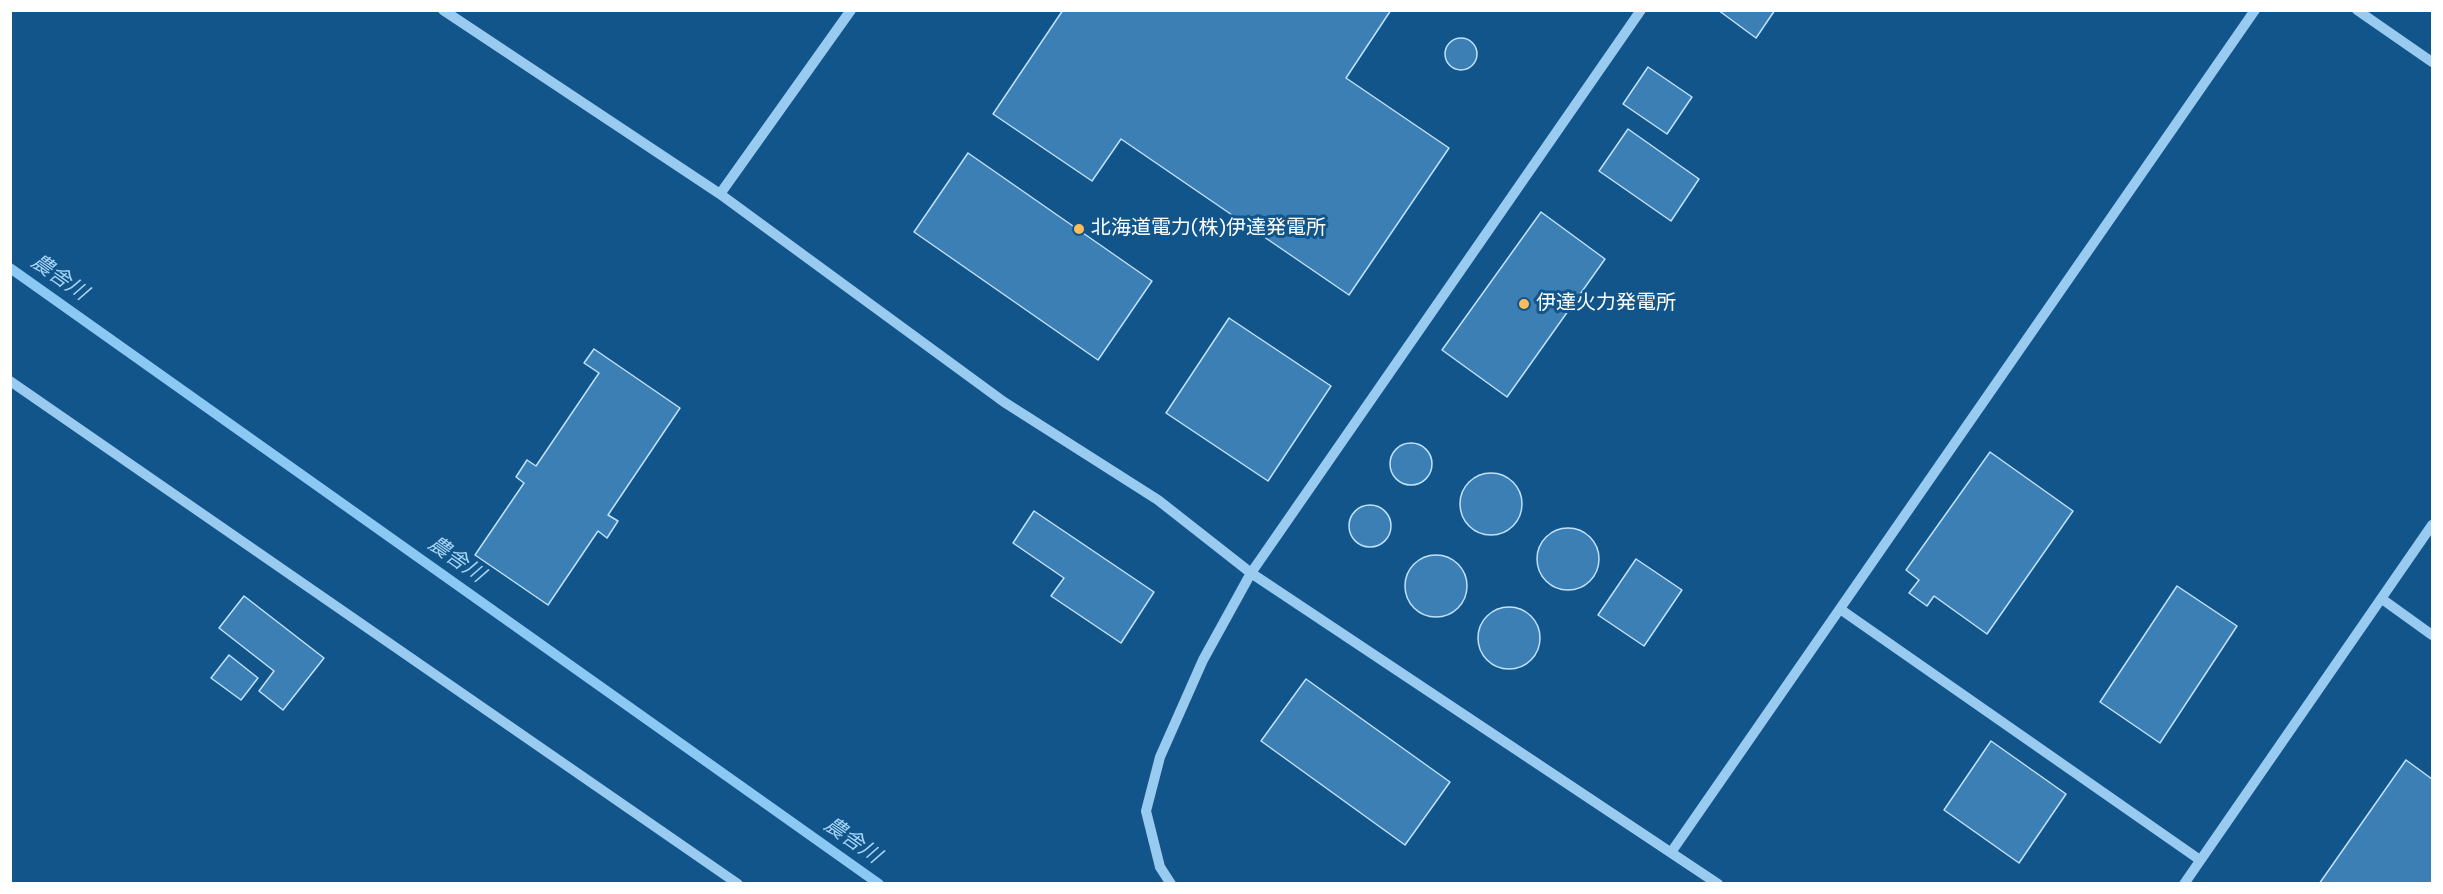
<!DOCTYPE html>
<html>
<head>
<meta charset="utf-8">
<style>
	body { margin:0 }
	#map { position:relative; width:2443px; height:894px; overflow:hidden; background:#12558a; font-family:"DM Sans",sans-serif }
	canvas { display:block }
	.frame { position:absolute; inset:0; border:12px solid #fff; pointer-events:none }
</style>
</head>
<body>
<div id="map">
<canvas width="2443" height="894"></canvas>
<div class="frame"></div>
</div>
<script>
const g = document.querySelector('canvas').getContext('2d');
g.lineJoin = 'round';
function toPath(rows) {
  const path = new Path2D();
  for (const r of rows) {
    if (r.length === 3) {
      path.moveTo(r[0] + r[2], r[1]);
      path.arc(r[0], r[1], r[2], 0, 2 * Math.PI);
      continue;
    }
    path.moveTo(r[0], r[1]);
    for (let i = 2; i < r.length; i += 2) path.lineTo(r[i], r[i + 1]);
  }
  return path;
}
function strokePath(path, color, width, dash) {
  g.strokeStyle = color;
  g.lineWidth = width;
  g.lineCap = dash ? 'butt' : 'round';
  g.setLineDash(dash || []);
  g.stroke(path);
}
function fillPath(path, color) {
  g.fillStyle = color;
  g.fill(path, 'evenodd');
}
function label(font, color, halo, rows, align = 'center') {
  g.font = font + ' "DM Sans","Noto Sans JP",sans-serif';
  g.lineWidth = 6;
  g.setLineDash([]);
  g.textBaseline = 'middle';
  g.strokeStyle = halo;
  g.fillStyle = color;
  for (const [text, x, y, turn = 0] of rows) {
    g.save();
    g.translate(x, y);
    g.rotate((+turn || 0) * Math.PI / 180);
    g.textAlign = isNaN(turn) ? turn : align;
    if (halo) g.strokeText(text, 0, 0);
    g.fillText(text, 0, 0);
    g.restore();
  }
}
strokePath(toPath([
	[10,268,879,884]
]), '#8bc8f4', 10);
const building = toPath([
	[1063,10,1391,10,1346,78,1449,148,1349,295,1121,139,1092,181,993,114,1063,10],
	[1718,10,1775,10,1756,38,1718,10],
	[1461,54,16],
	[1648,67,1692,97,1667,134,1623,104,1648,67],
	[1628,129,1699,179,1671,221,1599,171,1628,129],
	[968,153,1152,281,1098,360,914,232,968,153],
	[1541,212,1605,259,1507,397,1442,350,1541,212],
	[1229,318,1331,386,1268,481,1166,413,1229,318],
	[594,349,680,408,608,515,618,521,607,538,598,531,548,605,475,555,524,483,516,477,527,460,536,466,599,373,584,363,594,349],
	[1411,464,21],
	[1990,452,2073,511,1987,634,1934,596,1927,606,1909,593,1919,580,1906,570,1990,452],
	[1491,504,31],
	[1370,526,21],
	[1034,511,1154,592,1121,643,1051,596,1064,578,1013,543,1034,511],
	[1568,559,31],
	[1436,586,31],
	[1636,559,1682,590,1644,646,1598,615,1636,559],
	[2177,586,2237,626,2160,743,2100,702,2177,586],
	[244,596,324,658,283,710,259,691,274,671,219,628,244,596],
	[1509,638,31],
	[229,655,258,678,241,700,211,678,229,655],
	[1306,679,1450,782,1405,845,1261,741,1306,679],
	[1991,741,2066,794,2019,863,1944,810,1991,741],
	[2406,760,2432,779,2432,884,2319,884,2406,760]
]);
fillPath(building, '#3b7fb4');
strokePath(building, '#c0e2fc', 1.5);
strokePath(toPath([
	[443,10,720,194,1004,402,1158,500,1251,573,1718,884],
	[2357,10,2432,62],
	[720,194,851,10],
	[10,381,738,884],
	[2382,599,2432,635],
	[1840,609,2200,860],
	[1672,851,2255,10],
	[1171,884,1160,867,1146,811,1160,757,1203,660,1251,573,1641,10],
	[2184,884,2432,525]
]), '#99cbf1', 10);
for (const [x, y, r, color] of [
	[1079,229,6,"#ffbc59"],
	[1524,304,6,"#ffbc59"]
]) {
  const dot = new Path2D();
  dot.arc(x, y, r, 0, 2 * Math.PI);
  g.fillStyle = color;
  g.fill(dot);
  strokePath(dot, '#12558a', 2);
}
label('20px', '#fff', '#12558a', [
	["北海道電力(株)伊達発電所",1091,229],
	["伊達火力発電所",1536,304]
], 'left');
label('italic 21px', '#a5d4f8', '#12558a', [
	["農舎川",59,278,35],
	["農舎川",456,560,35],
	["農舎川",852,841,35]
]);
</script>
</body>
</html>
